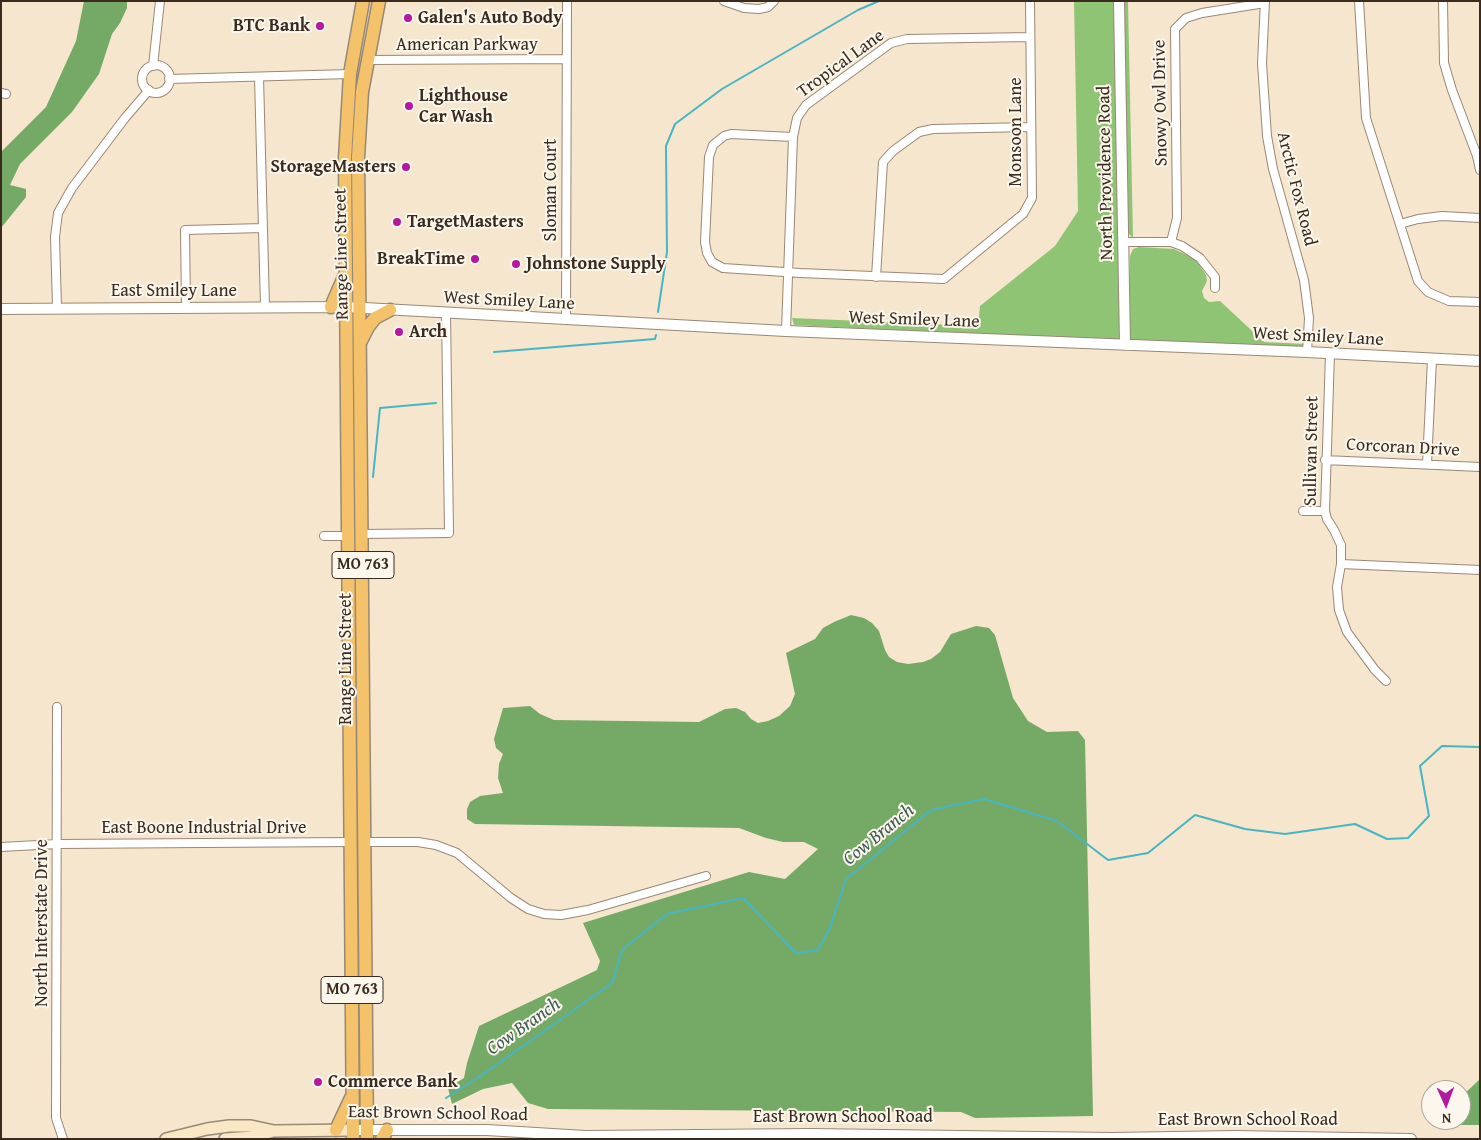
<!DOCTYPE html>
<html>
<head>
<meta charset="utf-8">
<style>
	body { margin:0 }
	#map { position:relative; width:1481px; height:1140px; overflow:hidden; background:#f6e6ce; font-family:"Gentium Book Plus",serif }
	canvas { display:block }
	.frame { position:absolute; inset:0; border:2px solid #3b2a1e; pointer-events:none }
	.north { position:absolute; left:1421px; top:1080px; width:50px; height:50px; box-sizing:border-box; background:#fbf7ec; border:1px solid #aea59a; border-radius:50%; rotate:178deg; font-size:14px; font-weight:700; line-height:20px; text-align:center; color:#3b2a1e }
	.north::after { content:''; display:block; margin:auto; width:18px; height:22px; background:#b5179e; clip-path:polygon(50% 0,100% 100%,50% 72%,0 100%) }
</style>
</head>
<body>
<div id="map">
<canvas width="1481" height="1140"></canvas>
<div class="frame"></div>
<div class="north">N</div>
</div>
<script>
const g = document.querySelector('canvas').getContext('2d');
g.lineJoin = 'round';
function fillPath(path, color) {
  g.fillStyle = color;
  g.fill(path, 'evenodd');
}
function toPath(rows) {
  const path = new Path2D();
  for (const r of rows) {
    if (r.length === 3) {
      path.moveTo(r[0] + r[2], r[1]);
      path.arc(r[0], r[1], r[2], 0, 2 * Math.PI);
      continue;
    }
    path.moveTo(r[0], r[1]);
    for (let i = 2; i < r.length; i += 2) path.lineTo(r[i], r[i + 1]);
  }
  return path;
}
function strokePath(path, color, width, dash) {
  g.strokeStyle = color;
  g.lineWidth = width;
  g.lineCap = dash ? 'butt' : 'round';
  g.setLineDash(dash || []);
  g.stroke(path);
}
function label(font, color, halo, rows, align = 'center') {
  g.font = font + ' "Gentium Book Plus",serif';
  g.lineWidth = 4;
  g.setLineDash([]);
  g.textBaseline = 'middle';
  g.strokeStyle = halo;
  g.fillStyle = color;
  for (const [text, x, y, turn = 0] of rows) {
    g.save();
    g.translate(x, y);
    g.rotate((+turn || 0) * Math.PI / 180);
    g.textAlign = isNaN(turn) ? turn : align;
    if (halo) g.strokeText(text, 0, 0);
    g.fillText(text, 0, 0);
    g.restore();
  }
}
fillPath(toPath([
	[1074,1,1116,1,1121,336,1118,340,1117,341,794,325,792,318,978,326,980,306,1055,246,1078,211],
	[1124,1,1128,1,1133,238,1129,234,1127,228],
	[1139,247,1174,249,1193,258,1198,263,1206,275,1207,281,1202,291,1204,298,1209,302,1220,301,1264,342,1305,344,1304,347,1302,348,1131,340,1129,334,1130,256,1133,249]
]), '#90c475');
fillPath(toPath([
	[84,1,127,1,127,8,120,23,112,34,99,74,72,112,20,164,10,185,26,189,26,197,1,228,1,152,46,107,76,41],
	[851,615,864,618,872,623,879,631,885,650,889,657,897,662,908,664,923,662,931,659,940,652,951,634,976,626,989,628,995,635,1013,698,1028,721,1047,732,1078,731,1085,740,1093,1116,975,1118,961,1112,548,1109,528,1103,512,1083,483,1089,452,1104,448,1088,464,1078,467,1063,479,1026,597,970,600,961,583,923,749,872,785,879,818,849,804,842,783,842,766,838,739,828,475,824,467,819,467,809,470,802,480,796,503,793,498,778,499,764,503,754,496,748,494,739,503,708,530,706,540,714,554,720,699,722,725,709,736,708,745,712,751,719,758,723,768,721,779,716,790,706,795,694,786,653,815,639,823,628,834,622],
	[1480,1079,1480,1125,1453,1125,1452,1120,1461,1120,1461,1097]
]), '#74aa66');
strokePath(toPath([
	[658,312,667,252,666,146,675,124,722,89,858,10,879,1],
	[494,352,655,339,656,335],
	[373,477,380,408,436,403],
	[446,1098,482,1075,612,983,622,950,667,914,743,898,796,953,818,950,830,928,846,879,931,810,984,799,1057,821,1108,860,1148,853,1195,815,1245,829,1285,834,1355,824,1387,839,1408,838,1429,816,1420,766,1442,746,1480,747]
]), '#47b5c2', 2);
const minor = toPath([
	[724,1,744,8,759,9,768,7,774,1],
	[1265,1,1262,63,1267,136,1273,169,1304,280,1309,318,1307,352],
	[1359,1,1366,118,1418,281,1428,292,1449,301,1480,302],
	[1443,1,1444,63,1452,90,1477,156,1480,170],
	[367,60,567,59],
	[156,79,14],
	[153,66,160,1],
	[259,77,265,307],
	[169,79,350,74],
	[1,93,6,94],
	[793,137,731,134,724,136,713,145,709,157,705,242,707,253,712,262,723,268,800,273,944,279,1023,214,1032,198,1030,1],
	[1400,224,1418,219,1442,216,1480,218],
	[1123,242,1171,242,1182,246,1200,258,1215,277,1215,288],
	[1171,242,1177,218,1175,29,1186,18,1202,13,1265,3],
	[876,277,883,162,893,151,919,132,933,129,1031,127],
	[186,307,185,230,263,228],
	[57,308,55,237,58,213,72,188,125,118,149,90],
	[566,320,567,1],
	[786,331,793,137,797,118,806,105,891,43,907,39,1030,37],
	[1330,353,1325,511,1327,519,1334,530,1341,545,1341,564,1337,587,1339,610,1347,632,1375,670,1386,681],
	[1325,460,1480,467],
	[1427,464,1432,359],
	[1303,511,1325,511],
	[362,534,449,533,446,313],
	[324,536,348,536],
	[1341,564,1480,570],
	[57,707,56,1118,63,1139],
	[365,842,418,842,436,845,457,853,511,898,528,909,544,914,561,915,588,910,706,876],
	[1,847,57,844,351,842]
]);
const tertiary = toPath([
	[1119,1,1125,345],
	[1,309,346,307,786,331,1307,352,1480,361],
	[353,1130,487,1130,585,1136,810,1134,1112,1138,1235,1136,1411,1139]
]);
const secondary = toPath([
	[166,1139,207,1129,229,1126,251,1126,274,1131,353,1130],
	[225,1139,253,1137,273,1131]
]);
const primary = toPath([
	[331,307,344,277],
	[361,341,368,327,375,318,390,310],
	[336,1130,351,1098],
	[353,1139,345,158,350,74,363,1],
	[367,1139,358,157,362,92,379,1],
	[382,1139,387,1130]
]);
strokePath(minor, '#988876', 10);
strokePath(tertiary, '#988876', 12);
strokePath(secondary, '#988876', 14);
strokePath(primary, '#988876', 15);
strokePath(minor, '#fff', 8);
strokePath(tertiary, '#fff', 10);
strokePath(secondary, '#fae7c3', 11);
strokePath(primary, '#f3c26a', 12);
for (const [x, y, r, color] of [
	[408,18,5,"#b5179e"],
	[320,26,5,"#b5179e"],
	[409,106,5,"#b5179e"],
	[406,167,5,"#b5179e"],
	[397,222,5,"#b5179e"],
	[475,259,5,"#b5179e"],
	[516,264,5,"#b5179e"],
	[399,332,5,"#b5179e"],
	[318,1082,5,"#b5179e"]
]) {
  const dot = new Path2D();
  dot.arc(x, y, r, 0, 2 * Math.PI);
  g.fillStyle = color;
  g.fill(dot);
  strokePath(dot, '#fbf7ec', 2);
}
for (const [x, y, w] of [
	[363,565,62],
	[352,990,62]
]) {
  const box = new Path2D();
  box.roundRect(x - w / 2, y - 13.5, w, 27, 4);
  g.fillStyle = '#fbf7ec';
  g.fill(box);
  strokePath(box, '#3b2a1e', 1);
}
label('bold 16px', '#3b2a1e', null, [
	["MO 763",363,565],
	["MO 763",352,990]
]);
label('bold 18px', '#3b2a1e', '#fbf7ec', [
	["Galen's Auto Body",418,18],
	["BTC Bank",310,26,"right"],
	["Lighthouse",419,96],
	["Car Wash",419,117],
	["StorageMasters",396,167,"right"],
	["TargetMasters",407,222],
	["BreakTime",465,259,"right"],
	["Johnstone Supply",526,264],
	["Arch",409,332],
	["Commerce Bank",328,1082]
], 'left');
label('18px', '#3b2a1e', '#fbf7ec', [
	["American Parkway",467,45],
	["Tropical Lane",841,64,-36],
	["Snowy Owl Drive",1161,103,-91],
	["Monsoon Lane",1016,132,-90],
	["North Providence Road",1106,173,-91],
	["Arctic Fox Road",1296,189,76],
	["Sloman Court",551,190,-90],
	["Range Line Street",342,254,-91],
	["East Smiley Lane",174,291],
	["West Smiley Lane",509,301,3],
	["West Smiley Lane",914,320,2],
	["West Smiley Lane",1318,337,3],
	["Corcoran Drive",1403,448,3],
	["Sullivan Street",1312,451,-89],
	["Range Line Street",346,659,-90],
	["East Boone Industrial Drive",204,828],
	["North Interstate Drive",42,923,-90],
	["East Brown School Road",438,1114,1],
	["East Brown School Road",843,1117],
	["East Brown School Road",1248,1120]
]);
label('italic 19px', '#3f5b57', '#fbf7ec', [
	["Cow Branch",879,835,-39],
	["Cow Branch",524,1027,-35]
]);
</script>
</body>
</html>
